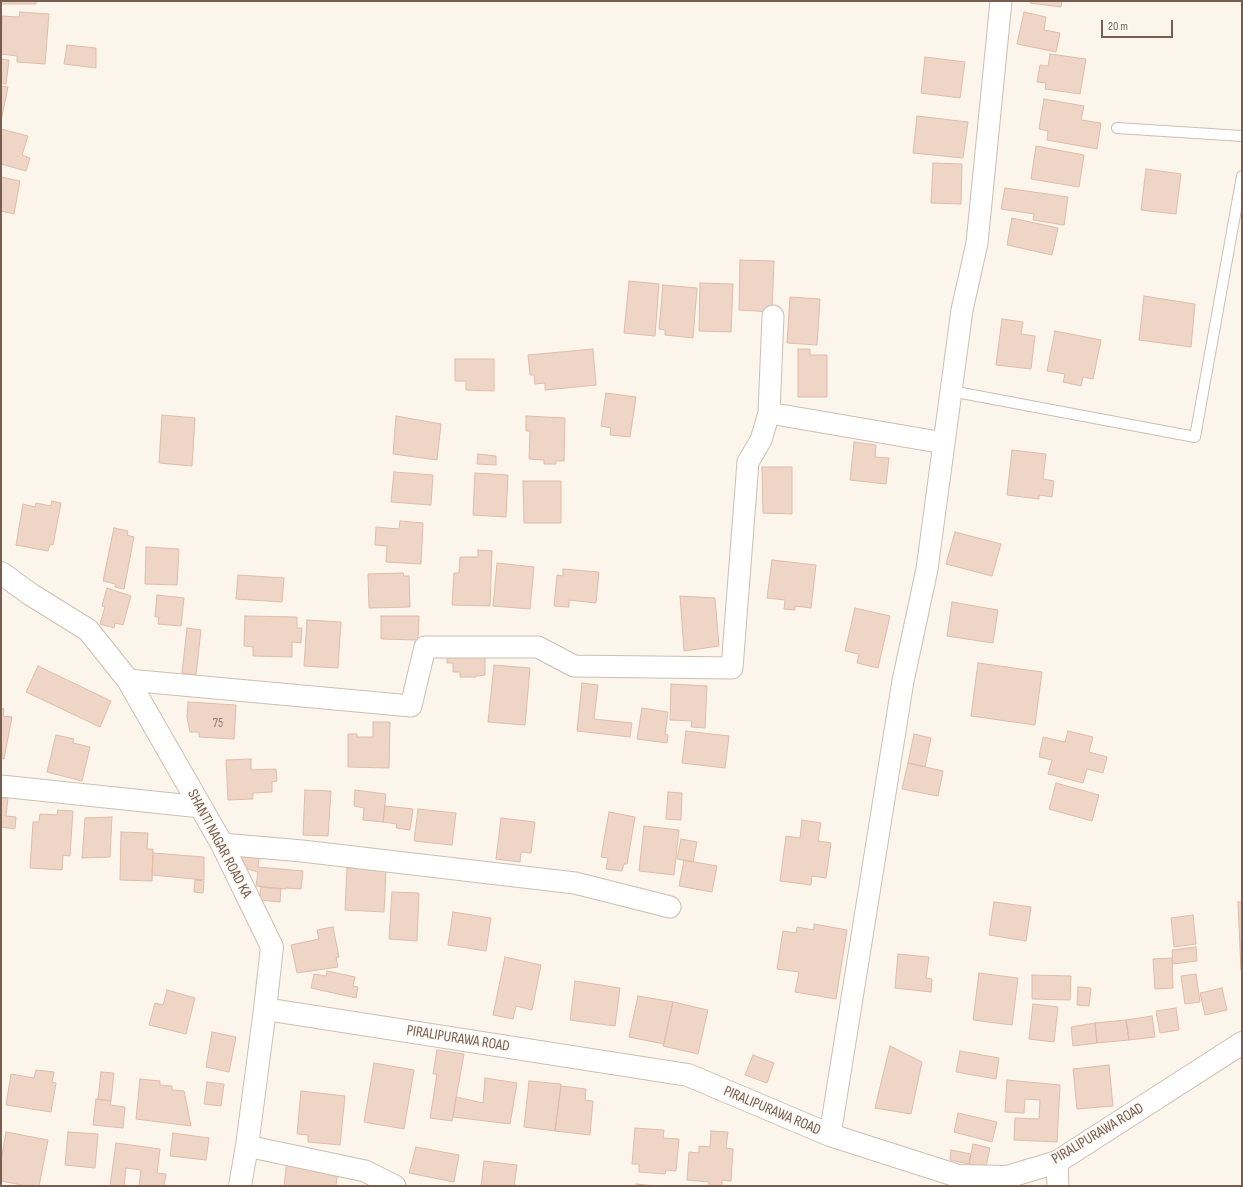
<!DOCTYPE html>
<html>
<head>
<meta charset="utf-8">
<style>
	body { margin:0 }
	#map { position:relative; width:1243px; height:1187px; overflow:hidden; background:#fbf5ec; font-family:"Sofia Sans Condensed",sans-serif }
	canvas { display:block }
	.frame { position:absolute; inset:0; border:2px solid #765d50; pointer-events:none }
	.scale { position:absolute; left:1101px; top:20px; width:72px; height:18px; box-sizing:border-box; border:2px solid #765d50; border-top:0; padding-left:5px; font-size:12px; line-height:14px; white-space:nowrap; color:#765d50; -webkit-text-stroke:3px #fef9f3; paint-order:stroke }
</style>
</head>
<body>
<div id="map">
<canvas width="1243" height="1187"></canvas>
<div class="frame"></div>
<div class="scale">20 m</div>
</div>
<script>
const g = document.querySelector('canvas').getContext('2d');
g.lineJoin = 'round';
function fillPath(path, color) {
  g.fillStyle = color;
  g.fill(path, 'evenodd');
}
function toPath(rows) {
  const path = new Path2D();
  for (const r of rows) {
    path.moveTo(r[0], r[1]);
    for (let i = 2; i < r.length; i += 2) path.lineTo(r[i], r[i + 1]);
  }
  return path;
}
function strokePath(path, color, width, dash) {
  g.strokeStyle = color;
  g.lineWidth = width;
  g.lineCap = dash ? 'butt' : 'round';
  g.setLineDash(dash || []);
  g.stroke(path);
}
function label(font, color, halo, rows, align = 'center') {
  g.font = font + ' "Sofia Sans Condensed",sans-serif';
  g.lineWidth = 3;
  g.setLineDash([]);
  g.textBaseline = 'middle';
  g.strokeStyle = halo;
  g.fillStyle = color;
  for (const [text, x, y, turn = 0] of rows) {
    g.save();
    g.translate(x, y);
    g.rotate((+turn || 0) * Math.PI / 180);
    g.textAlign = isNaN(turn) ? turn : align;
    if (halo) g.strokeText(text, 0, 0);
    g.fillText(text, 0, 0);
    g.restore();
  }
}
const building = toPath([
	[1,1,36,1,36,4,1,4,1,1],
	[1030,1,1062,1,1061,7,1030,3,1030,1],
	[20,12,49,14,45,64,17,62,17,56,1,54,2,16,19,17,20,12],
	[1024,12,1046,17,1044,30,1060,33,1056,52,1017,44,1024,12],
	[67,45,96,48,96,68,64,64,67,45],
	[1050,54,1086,59,1080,94,1045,89,1046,83,1037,82,1040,65,1048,66,1050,54],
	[925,57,965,62,960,98,921,93,925,57],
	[1,59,9,60,6,84,1,83,1,59],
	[1,86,8,87,1,121,1,86],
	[1044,99,1084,106,1081,120,1101,123,1097,149,1047,140,1048,131,1039,129,1044,99],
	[917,116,968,122,963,158,913,153,917,116],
	[1,129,28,136,22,155,30,158,26,171,1,164,1,129],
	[1036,146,1084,155,1079,187,1031,179,1036,146],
	[933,163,962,164,961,204,931,203,933,163],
	[1146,169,1181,174,1176,214,1141,210,1146,169],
	[1,177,20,181,14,214,1,211,1,177],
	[1005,188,1068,197,1064,225,1033,220,1034,214,1001,209,1005,188],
	[1012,218,1058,228,1052,255,1007,245,1012,218],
	[740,260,774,261,772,312,739,310,740,260],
	[629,281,659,284,655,336,624,333,629,281],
	[700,283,733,284,731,332,699,331,700,283],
	[663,285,697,288,693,338,665,335,665,330,659,329,663,285],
	[1144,296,1195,304,1191,347,1139,340,1144,296],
	[790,297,820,299,817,345,787,343,790,297],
	[1002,319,1023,322,1021,334,1035,336,1031,369,996,365,1002,319],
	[1055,331,1101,340,1093,379,1083,377,1081,386,1063,382,1065,374,1047,371,1055,331],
	[593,349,596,385,545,390,545,383,535,384,534,375,530,375,528,355,593,349],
	[798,349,810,349,810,355,827,355,827,397,798,397,798,349],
	[455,359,494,359,494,391,466,390,466,381,455,381,455,359],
	[606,393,636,397,630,437,610,435,611,428,601,426,606,393],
	[162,415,195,418,192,466,159,463,162,415],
	[396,416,441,424,437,460,393,454,396,416],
	[526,416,565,418,564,461,556,461,556,464,544,464,544,460,529,459,530,431,526,431,526,416],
	[854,442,876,445,875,457,889,458,886,484,850,480,854,442],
	[1012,450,1046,454,1043,479,1054,481,1052,497,1039,495,1039,499,1007,495,1012,450],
	[478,454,496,456,496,465,477,464,478,454],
	[762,467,792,467,792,514,763,513,762,467],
	[394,472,433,475,431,505,391,502,394,472],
	[475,473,508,475,506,517,473,515,475,473],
	[523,481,561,481,561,523,524,523,523,481],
	[52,501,61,503,53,545,50,544,48,551,16,545,23,504,35,507,36,503,51,506,52,501],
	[400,521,423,523,421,564,386,562,387,546,375,545,376,527,399,529,400,521],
	[114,528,128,531,127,535,134,537,124,589,115,587,115,584,103,581,114,528],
	[955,532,1001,544,992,576,946,564,955,532],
	[146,547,179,549,177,585,145,584,146,547],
	[478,550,492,551,490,606,452,605,454,573,459,573,460,557,478,557,478,550],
	[772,560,816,565,811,608,795,606,795,610,784,609,785,600,767,598,772,560],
	[497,563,534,567,530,609,493,606,497,563],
	[563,569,599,572,596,603,569,600,569,607,554,606,557,575,563,576,563,569],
	[403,573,404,576,409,576,410,607,369,608,368,574,403,573],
	[238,575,284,578,282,602,236,599,238,575],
	[107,588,131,596,123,625,115,623,114,628,100,624,105,607,102,606,107,588],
	[157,595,184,598,181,626,158,624,159,617,155,617,157,595],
	[680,596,715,598,719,646,684,651,680,596],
	[952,602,998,610,993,643,947,636,952,602],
	[855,608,890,616,878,668,857,663,859,654,845,651,855,608],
	[245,616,297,617,297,628,302,628,301,643,292,642,292,657,253,656,253,647,244,646,245,616],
	[381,616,419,616,418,640,381,639,381,616],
	[307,620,341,622,338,668,304,666,307,620],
	[187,628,201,630,196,675,182,673,187,628],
	[447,648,485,657,485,675,476,676,476,677,460,677,460,672,453,672,453,663,447,663,447,648],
	[978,663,1042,672,1035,725,971,716,978,663],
	[494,665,530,668,525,725,488,722,494,665],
	[38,666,111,701,100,727,26,692,38,666],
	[582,683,598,685,594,719,632,723,630,737,577,731,582,683],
	[671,684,707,686,705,728,691,727,692,721,670,720,671,684],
	[188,702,236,705,234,739,199,737,199,732,190,732,187,717,188,702],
	[1,708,4,709,3,716,12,717,4,759,1,758,1,708],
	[642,708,668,712,665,734,668,735,667,743,637,739,642,708],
	[373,722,390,722,389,768,348,767,348,734,357,734,357,737,373,737,373,722],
	[686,731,729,736,725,768,682,763,686,731],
	[1068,731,1093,737,1089,752,1107,757,1103,773,1087,769,1083,783,1048,774,1052,760,1039,757,1043,737,1065,742,1068,731],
	[914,734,931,738,925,767,908,763,914,734],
	[56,735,74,739,73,743,90,747,82,781,47,772,56,735],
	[251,759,251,770,276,769,277,781,272,782,272,792,253,793,253,799,228,800,226,760,251,759],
	[908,763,943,771,938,796,902,789,908,763],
	[1056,783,1099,795,1092,821,1049,809,1056,783],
	[305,790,331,791,328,836,303,835,305,790],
	[355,790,386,794,383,822,363,820,364,808,354,806,355,790],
	[668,792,682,793,681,820,666,819,668,792],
	[1,798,8,798,6,816,16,817,15,829,1,827,1,798],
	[385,806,413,809,410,830,396,828,397,824,383,822,385,806],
	[418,809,456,813,452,845,414,841,418,809],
	[58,810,73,811,70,856,63,855,62,870,30,868,33,822,39,822,40,814,57,815,58,810],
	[609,812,635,817,627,864,624,864,622,871,606,869,608,858,601,857,609,812],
	[112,817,110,857,82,858,85,818,112,817],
	[501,818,535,822,531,853,521,852,520,862,496,859,501,818],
	[802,820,821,823,818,841,831,843,826,878,812,876,811,885,780,881,786,836,800,838,802,820],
	[644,826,679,830,674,875,639,871,644,826],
	[121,832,148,833,147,849,153,849,152,881,120,880,121,832],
	[681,839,697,842,693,862,677,859,681,839],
	[242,849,260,852,258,867,303,871,301,889,286,888,286,889,256,886,258,872,241,867,243,860,237,860,242,849],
	[153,853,204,857,204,880,152,875,153,853],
	[684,860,717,866,712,892,679,886,684,860],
	[347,868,386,869,384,912,345,910,347,868],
	[195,880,204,881,203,893,194,892,195,880],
	[261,887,281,889,280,902,259,900,261,887],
	[392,892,419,893,417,941,389,939,392,892],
	[994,902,1031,907,1026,941,989,935,994,902],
	[1238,902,1242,902,1241,970,1238,902],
	[453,912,491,918,486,951,448,945,453,912],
	[1193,915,1196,944,1174,947,1171,918,1193,915],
	[814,924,847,930,836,999,795,992,799,972,777,969,783,931,796,933,797,927,814,930,814,924],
	[333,927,339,957,336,958,338,967,297,973,291,945,319,939,317,930,333,927],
	[1196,947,1197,961,1173,964,1172,950,1196,947],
	[898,954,929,957,926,978,932,979,931,992,895,988,898,954],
	[505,957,541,965,532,1010,516,1006,513,1019,493,1015,505,957],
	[1172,958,1173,988,1155,989,1153,959,1172,958],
	[327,971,355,977,353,986,358,987,356,998,311,988,314,974,326,976,327,971],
	[979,973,1018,978,1012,1025,973,1020,979,973],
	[1196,974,1200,1002,1185,1004,1181,976,1196,974],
	[1032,975,1071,976,1070,1000,1032,999,1032,975],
	[575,981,620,988,615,1026,570,1020,575,981],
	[1078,987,1091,988,1089,1006,1077,1005,1078,987],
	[1222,988,1227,1010,1205,1015,1200,993,1222,988],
	[167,990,195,998,186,1034,149,1025,155,1003,163,1005,167,990],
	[638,996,673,1002,664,1044,629,1037,638,996],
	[673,1002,708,1010,698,1054,663,1046,673,1002],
	[1033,1004,1058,1007,1054,1042,1029,1039,1033,1004],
	[1176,1008,1179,1030,1160,1033,1156,1011,1176,1008],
	[1152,1016,1155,1037,1129,1040,1126,1020,1152,1016],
	[1126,1020,1129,1040,1097,1043,1095,1023,1126,1020],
	[1095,1023,1097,1043,1073,1046,1071,1027,1095,1023],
	[212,1032,236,1037,229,1072,206,1067,212,1032],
	[890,1046,922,1062,911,1114,875,1108,890,1046],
	[437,1050,464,1054,452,1121,430,1118,437,1074,433,1074,437,1050],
	[960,1051,999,1058,996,1079,956,1072,960,1051],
	[753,1055,774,1063,767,1083,745,1075,753,1055],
	[374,1063,414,1070,404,1129,364,1122,374,1063],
	[1109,1065,1113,1106,1077,1109,1073,1069,1109,1065],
	[36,1070,54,1072,52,1082,56,1083,51,1112,6,1105,11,1074,34,1078,36,1070],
	[101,1072,114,1073,111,1101,98,1099,101,1072],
	[485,1078,517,1083,510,1124,453,1117,456,1097,483,1103,485,1078],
	[140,1079,160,1081,160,1085,172,1086,172,1090,184,1091,191,1126,136,1119,140,1079],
	[1007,1080,1060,1085,1057,1142,1014,1140,1015,1118,1039,1119,1040,1100,1025,1099,1024,1113,1005,1112,1007,1080],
	[529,1081,561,1084,555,1131,524,1127,529,1081],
	[207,1082,224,1084,221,1106,204,1104,207,1082],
	[561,1086,586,1089,585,1100,593,1101,590,1135,555,1131,561,1086],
	[301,1091,345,1096,340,1145,308,1142,308,1135,297,1134,301,1091],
	[96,1099,111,1101,110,1105,125,1107,123,1128,93,1125,96,1099],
	[958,1113,997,1122,992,1142,954,1132,958,1113],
	[635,1128,664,1130,663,1138,679,1139,676,1171,666,1170,665,1174,639,1172,639,1164,632,1164,635,1128],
	[711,1131,728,1132,726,1148,733,1149,731,1181,722,1180,722,1186,709,1186,709,1182,687,1180,689,1152,699,1153,699,1146,710,1147,711,1131],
	[6,1132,48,1140,39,1186,27,1186,1,1181,1,1162,6,1132],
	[68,1132,98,1134,95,1168,65,1165,68,1132],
	[173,1133,209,1138,206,1160,170,1156,173,1133],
	[116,1143,160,1149,157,1173,166,1174,164,1186,139,1186,141,1170,126,1168,124,1186,110,1186,116,1143],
	[973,1144,990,1148,986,1167,969,1164,973,1144],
	[416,1147,459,1155,454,1182,409,1173,416,1147],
	[951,1150,971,1154,969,1164,950,1160,951,1150],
	[287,1160,338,1168,336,1186,284,1186,287,1160],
	[484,1161,517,1165,514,1186,481,1186,484,1161],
	[636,1184,655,1186,636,1186,636,1184]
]);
fillPath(building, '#efd5c6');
strokePath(building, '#e0bca8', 1);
const lane = toPath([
	[1117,128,1242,136],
	[951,391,1195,437,1242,176]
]);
const street = toPath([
	[769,413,773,316],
	[128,680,411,706,425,647,538,647,574,666,732,668,748,462,761,440,769,413,944,443],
	[1,786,201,807],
	[222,844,302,851,575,883,670,907],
	[830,1135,903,681,927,569,962,310,977,243,1001,1],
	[247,1146,365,1171,395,1186],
	[1057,1162,1058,1186]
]);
const secondary = toPath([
	[1,573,30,594,88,630,128,680,222,844,272,947,265,1009,247,1146,240,1186],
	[265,1009,688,1075,830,1135,958,1176,1007,1177,1057,1162,1242,1043]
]);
strokePath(lane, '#cdbeb2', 12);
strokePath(street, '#cdbeb2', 23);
strokePath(secondary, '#d0beb0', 24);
strokePath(lane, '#fff', 10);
strokePath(street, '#fff', 21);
strokePath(secondary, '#fff', 22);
label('13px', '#947b6e', null, [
	["75",218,724]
]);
label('15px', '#765d50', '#fef9f3', [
	["SHANTI NAGAR ROAD KA",219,844,62],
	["PIRALIPURAWA ROAD",458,1039,9],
	["PIRALIPURAWA ROAD",772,1111,23],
	["PIRALIPURAWA ROAD",1098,1134,-31]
]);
</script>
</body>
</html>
